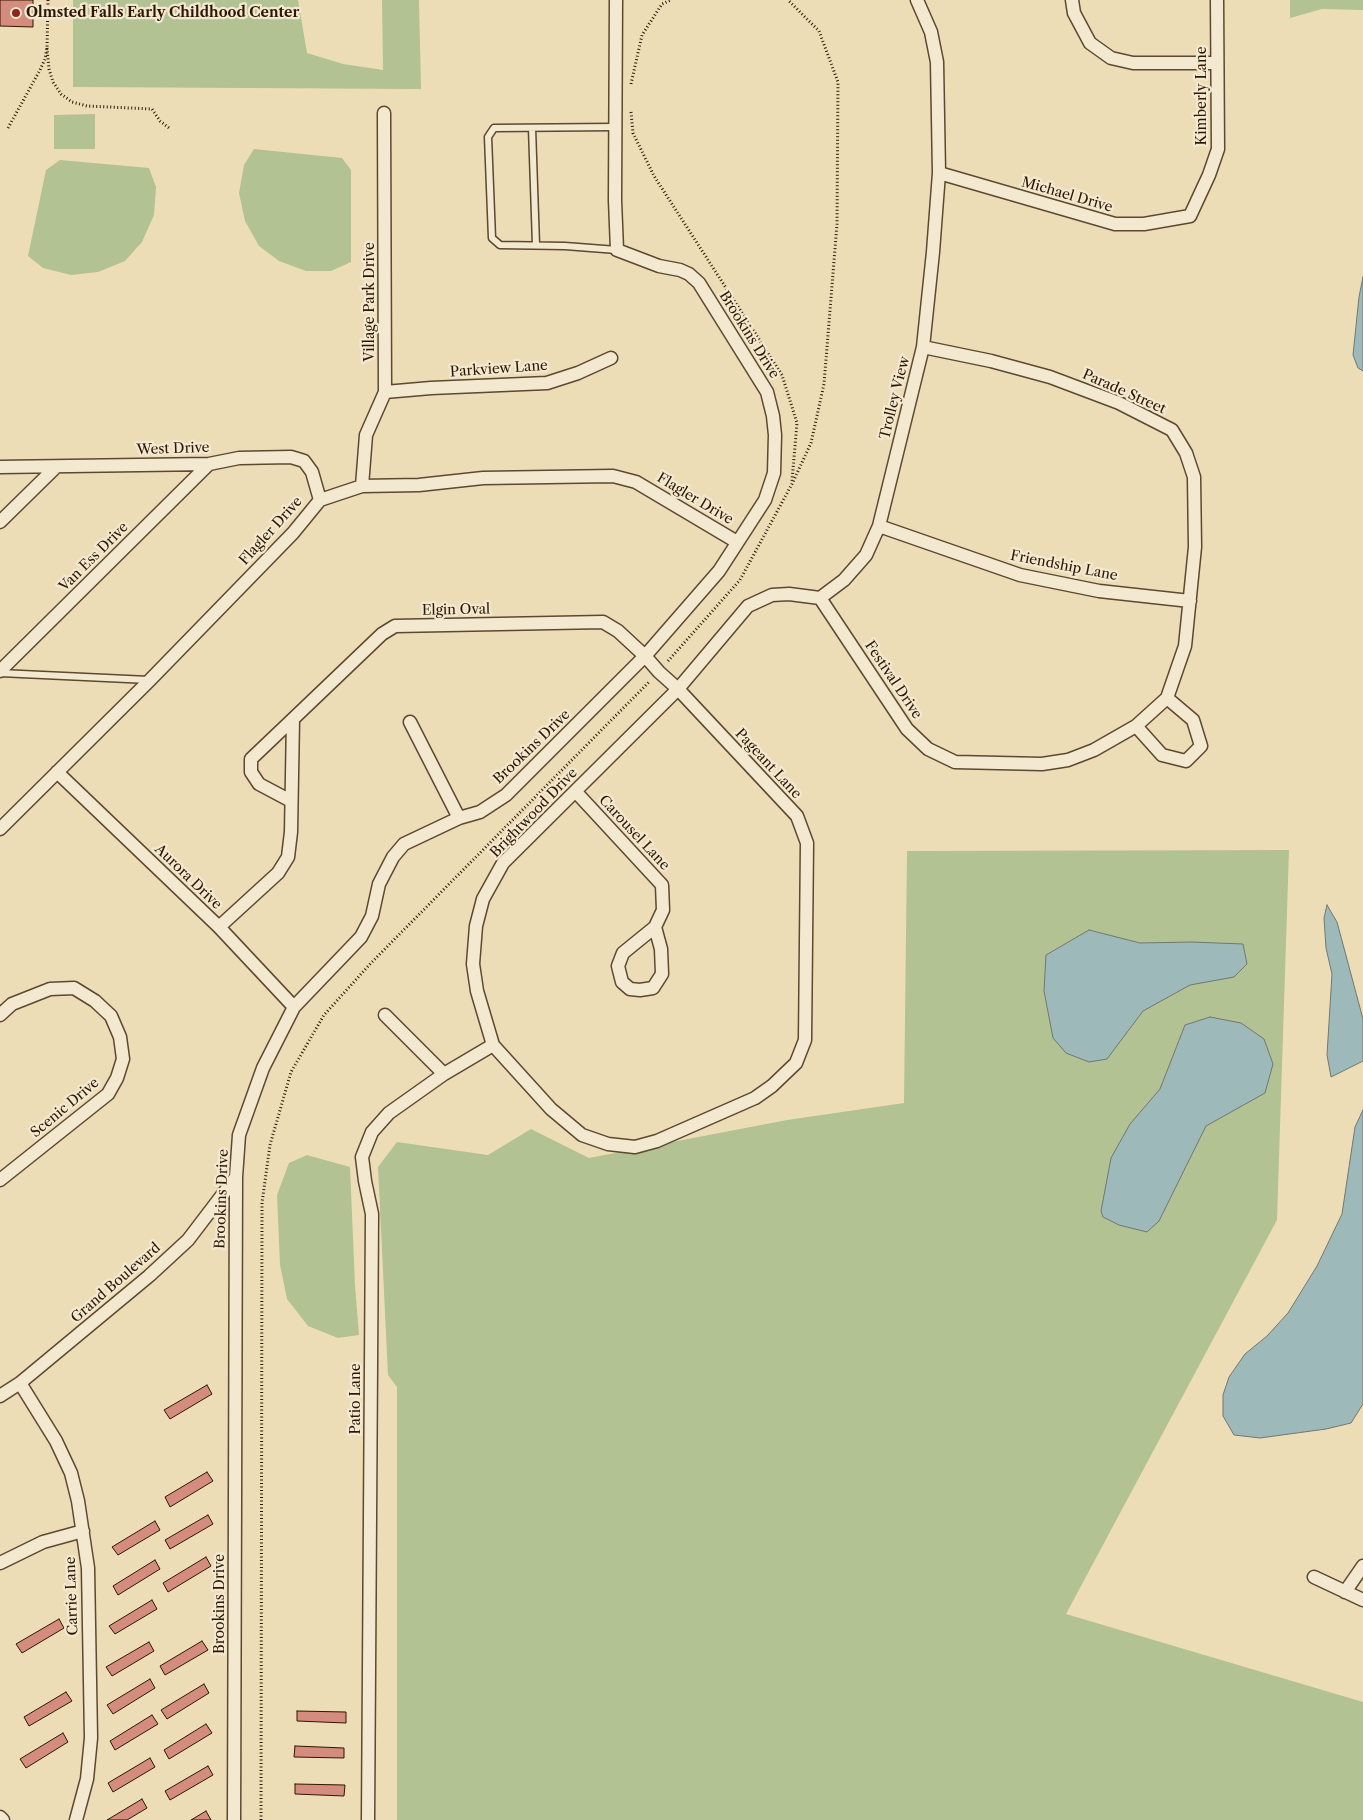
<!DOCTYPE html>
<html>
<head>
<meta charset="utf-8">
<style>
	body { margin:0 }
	canvas { display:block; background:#ecddb7 }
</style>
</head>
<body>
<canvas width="1363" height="1820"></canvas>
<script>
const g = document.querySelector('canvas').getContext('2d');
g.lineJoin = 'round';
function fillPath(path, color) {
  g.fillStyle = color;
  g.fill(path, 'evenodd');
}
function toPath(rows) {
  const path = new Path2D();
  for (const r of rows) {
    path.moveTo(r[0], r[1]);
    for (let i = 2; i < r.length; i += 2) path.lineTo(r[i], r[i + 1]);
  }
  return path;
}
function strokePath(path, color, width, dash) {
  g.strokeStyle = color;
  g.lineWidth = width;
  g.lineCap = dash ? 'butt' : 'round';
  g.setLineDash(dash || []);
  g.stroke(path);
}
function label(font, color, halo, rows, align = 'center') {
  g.font = font + ' "Libre Caslon Text",serif';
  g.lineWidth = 4.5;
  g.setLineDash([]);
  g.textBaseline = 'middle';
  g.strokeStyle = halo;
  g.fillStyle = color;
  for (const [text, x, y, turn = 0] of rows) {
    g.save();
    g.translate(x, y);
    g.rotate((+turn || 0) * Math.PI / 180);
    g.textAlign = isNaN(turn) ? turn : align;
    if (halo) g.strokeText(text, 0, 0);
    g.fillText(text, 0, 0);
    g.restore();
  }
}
fillPath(toPath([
	[73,0,298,0,307,53,343,64,383,70,382,0,419,0,421,89,73,87],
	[1290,0,1363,0,1363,10,1322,9,1290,18],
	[95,114,95,149,54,149,54,115],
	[254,149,342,158,351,170,351,262,331,271,306,271,279,261,259,246,245,221,239,193,244,165],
	[60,160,149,168,156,187,154,215,142,242,125,261,98,272,71,275,43,268,28,256,46,170],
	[1289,850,1277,1220,1066,1614,1363,1702,1363,1820,397,1820,397,1387,388,1375,378,1167,397,1142,488,1155,531,1129,589,1158,787,1120,904,1103,907,851],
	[307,1155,350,1167,355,1285,359,1335,338,1338,308,1326,287,1299,280,1265,277,1195,289,1163]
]), '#b3c292');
const water = toPath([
	[1363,277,1363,371,1358,368,1353,355,1359,297,1363,277],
	[1327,905,1337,922,1363,1019,1363,1061,1331,1077,1327,1055,1332,974,1326,948,1324,918,1327,905],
	[1089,930,1140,943,1192,942,1243,944,1247,964,1234,977,1190,985,1143,1011,1107,1059,1089,1062,1066,1053,1053,1038,1044,991,1046,955,1089,930],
	[1210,1017,1241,1023,1264,1039,1273,1064,1265,1093,1206,1126,1159,1221,1147,1232,1119,1225,1103,1217,1101,1211,1111,1158,1130,1124,1160,1089,1185,1025,1210,1017],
	[1363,1110,1363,1404,1351,1423,1326,1429,1260,1438,1234,1435,1223,1416,1223,1395,1229,1377,1245,1354,1267,1336,1288,1313,1317,1266,1342,1214,1355,1127,1363,1110]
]);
fillPath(water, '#9eb9ba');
strokePath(water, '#717871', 1);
const building = toPath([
	[0,0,33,0,33,27,0,26,0,0],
	[207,1385,212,1394,170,1419,164,1410,207,1385],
	[207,1472,213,1481,170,1507,165,1497,207,1472],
	[208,1515,213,1524,170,1549,165,1540,208,1515],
	[155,1521,160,1530,118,1555,112,1547,155,1521],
	[206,1557,211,1566,168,1592,163,1583,206,1557],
	[155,1560,160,1569,118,1595,113,1586,155,1560],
	[152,1600,157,1609,115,1634,109,1626,152,1600],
	[59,1619,64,1628,22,1653,16,1644,59,1619],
	[202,1641,208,1650,165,1675,160,1666,202,1641],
	[149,1642,154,1651,112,1676,106,1667,149,1642],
	[150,1679,155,1688,113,1714,107,1705,150,1679],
	[204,1684,209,1693,167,1719,161,1710,204,1684],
	[66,1692,72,1701,29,1726,24,1717,66,1692],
	[297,1711,346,1712,346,1723,297,1721,297,1711],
	[152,1715,158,1724,115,1750,110,1741,152,1715],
	[206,1724,212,1733,169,1759,164,1750,206,1724],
	[63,1733,68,1742,26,1768,20,1759,63,1733],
	[295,1746,344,1748,344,1758,294,1757,295,1746],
	[150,1758,155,1767,113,1792,108,1783,150,1758],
	[208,1766,213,1775,170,1800,165,1791,208,1766],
	[295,1784,345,1785,344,1796,295,1794,295,1784],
	[142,1799,147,1808,127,1820,107,1820,142,1799],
	[206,1811,211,1820,191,1820,206,1811]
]);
fillPath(building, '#d48c7e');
strokePath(building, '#2d1703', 1);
const lane = toPath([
	[615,127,494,128,488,137,492,238,500,245,565,246,617,250],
	[532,128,536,245],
	[0,673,149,680]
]);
const street = toPath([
	[1072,0,1074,13,1090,43,1111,58,1133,63,1217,63],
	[939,173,1115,224,1144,224,1190,216,1209,175,1218,149,1217,0],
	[385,392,431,388,547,383,578,373,611,358],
	[0,467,209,464,239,458,291,457,304,461,312,472,320,500],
	[362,486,366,435,385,392,384,113],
	[0,522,56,467],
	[879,526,1020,575,1099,591,1190,601],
	[820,598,907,729,928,749,955,762,1042,764,1068,760,1094,750,1136,726,1167,698,1185,646,1195,547,1194,477,1186,453,1172,430,1119,403,1050,377,991,361,923,347],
	[0,671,209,464],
	[410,722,459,818],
	[1136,726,1162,755,1186,761,1201,746,1193,720,1167,698],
	[57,772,219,927,294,1007],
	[576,792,662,885,663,910,655,927,623,953,618,966,622,982,630,989,640,990,653,988,662,974,661,949,655,927],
	[291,801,259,784,251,772,251,759,293,719],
	[0,829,150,680,293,533,320,500,362,486,419,485,483,478,613,476,636,482,737,542],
	[219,927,278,873,288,857,291,832,293,719,382,634,395,626,603,622,618,631,645,656,659,672,678,689,797,816,807,843,805,1040,796,1063,772,1086,755,1098,657,1141,635,1147,608,1144,582,1135,551,1109,493,1045,477,991,473,964,476,926,483,899,503,863,678,689,748,606,772,595,789,594,820,598,844,580,866,555,879,526,923,347,933,252,939,173,937,62,931,32,917,0],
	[0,1015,12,1004,50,989,74,988,95,1001,111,1016,120,1037,123,1059,117,1078,108,1094,0,1180],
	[385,1015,444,1074],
	[20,1383,56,1441,71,1473,78,1501,88,1568,91,1738,87,1779,76,1820],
	[0,1396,20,1383,149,1276,188,1240,236,1177],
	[0,1563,43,1542,83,1531],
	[1314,1577,1363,1600],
	[1345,1592,1363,1566],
	[0,1817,3,1820],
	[234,1820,236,1177,239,1135,263,1068,294,1007,361,937,372,916,379,884,393,857,404,844,459,818,480,812,506,795,645,656,719,571,765,500,774,473,775,435,773,416,767,392,699,283,689,274,680,270,659,266,617,250,615,200,616,0],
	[368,1820,372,1214,365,1181,362,1157,372,1132,389,1113,444,1074,493,1045]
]);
strokePath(lane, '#5d4830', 9);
strokePath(street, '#5d4830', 15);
strokePath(toPath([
	[47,48,49,69,53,82,61,94,72,102,87,106,152,109,160,121,169,128],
	[631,84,642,35,662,4,671,0],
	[631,112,633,133,654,176,782,375,797,423,792,481],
	[8,128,40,70,45,59,47,48,48,0],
	[668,661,740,580,792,484,811,443,824,384,837,224,838,82,819,31,788,0],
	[261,1820,262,1203,270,1145,291,1072,324,1015,371,963,650,681]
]), '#2d1703', 3, [1, 2.5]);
strokePath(lane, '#f3e9d0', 6);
strokePath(street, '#f3e9d0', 12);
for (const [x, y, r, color] of [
	[16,13,5,"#8f2418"]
]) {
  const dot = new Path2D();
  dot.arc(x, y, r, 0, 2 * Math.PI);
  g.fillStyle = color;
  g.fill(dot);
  strokePath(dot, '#f3e9d0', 2);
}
label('bold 14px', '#2d1703', '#f3e9d0', [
	["Olmsted Falls Early Childhood Center",26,13]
], 'left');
label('14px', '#2d1703', '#f3e9d0', [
	["Kimberly Lane",1202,96,-90],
	["Michael Drive",1067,195,16],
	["Village Park Drive",370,302,-90],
	["Brookins Drive",749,335,58],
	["Parkview Lane",499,369,-4],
	["Parade Street",1124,392,24],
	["Trolley View",895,398,-76],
	["West Drive",173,449,-2],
	["Flagler Drive",695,499,31],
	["Flagler Drive",271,531,-48],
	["Van Ess Drive",94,557,-45],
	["Friendship Lane",1064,566,11],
	["Elgin Oval",456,610,-1],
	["Festival Drive",893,680,56],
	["Brookins Drive",532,747,-44],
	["Pageant Lane",768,764,47],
	["Brightwood Drive",534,813,-46],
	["Carousel Lane",634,833,47],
	["Aurora Drive",188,877,44],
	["Scenic Drive",65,1108,-40],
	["Brookins Drive",222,1199,-88],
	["Grand Boulevard",116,1283,-41],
	["Patio Lane",356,1399,-90],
	["Carrie Lane",72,1596,-92],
	["Brookins Drive",220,1604,-90]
]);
</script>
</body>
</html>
